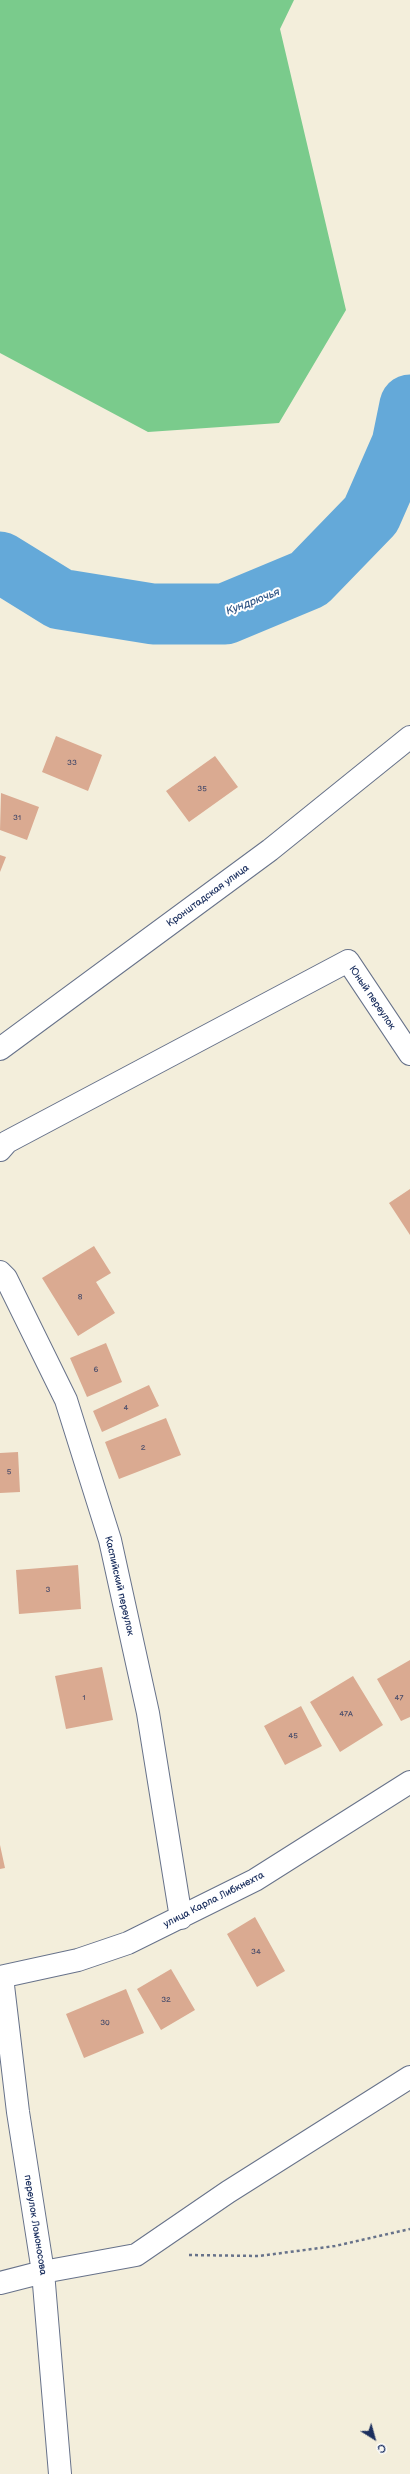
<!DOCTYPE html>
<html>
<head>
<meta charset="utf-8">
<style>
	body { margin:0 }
	#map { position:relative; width:410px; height:2474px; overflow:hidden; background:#f3eedb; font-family:"Balsamiq Sans",sans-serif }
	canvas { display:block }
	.north { position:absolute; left:354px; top:2418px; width:40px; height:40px; -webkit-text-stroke:3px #fff; paint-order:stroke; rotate:143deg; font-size:11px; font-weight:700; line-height:16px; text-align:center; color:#1b2f5e }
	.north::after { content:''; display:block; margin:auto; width:14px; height:18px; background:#1b2f5e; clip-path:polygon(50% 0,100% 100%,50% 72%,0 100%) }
</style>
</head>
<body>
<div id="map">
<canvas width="410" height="2474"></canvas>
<div class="north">С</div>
</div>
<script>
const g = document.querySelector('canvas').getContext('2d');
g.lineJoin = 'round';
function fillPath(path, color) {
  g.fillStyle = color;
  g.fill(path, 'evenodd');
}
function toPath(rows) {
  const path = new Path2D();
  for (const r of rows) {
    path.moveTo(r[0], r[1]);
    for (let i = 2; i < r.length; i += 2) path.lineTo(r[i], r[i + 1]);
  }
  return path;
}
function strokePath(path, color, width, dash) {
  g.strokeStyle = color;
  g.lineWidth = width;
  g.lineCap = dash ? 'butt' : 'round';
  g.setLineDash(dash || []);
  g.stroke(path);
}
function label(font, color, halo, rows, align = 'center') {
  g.font = font + ' "Balsamiq Sans",sans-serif';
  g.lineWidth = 4;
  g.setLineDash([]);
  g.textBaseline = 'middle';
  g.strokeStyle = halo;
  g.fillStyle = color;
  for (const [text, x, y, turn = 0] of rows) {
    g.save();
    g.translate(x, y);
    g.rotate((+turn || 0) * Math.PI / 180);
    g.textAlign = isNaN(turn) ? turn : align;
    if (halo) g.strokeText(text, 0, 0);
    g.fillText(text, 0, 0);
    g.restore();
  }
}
fillPath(toPath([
	[0,0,294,0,280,29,346,310,279,423,148,432,0,353]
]), '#7acb8c');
strokePath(toPath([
	[0,562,60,599,153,614,225,614,309,579,371,515,402,444,410,405]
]), '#64a9d9', 61);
fillPath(toPath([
	[56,736,102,755,88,791,42,772],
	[215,756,238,787,189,822,166,791],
	[1,793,39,807,27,840,0,830],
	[0,855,6,857,0,872],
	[410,1189,410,1235,389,1203],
	[94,1246,111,1273,96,1282,115,1313,78,1336,42,1278],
	[106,1343,122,1382,87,1397,70,1358],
	[149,1385,159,1406,102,1432,93,1411],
	[166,1418,181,1455,119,1479,105,1442],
	[18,1452,20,1492,0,1493,0,1453],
	[78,1565,81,1609,19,1614,16,1570],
	[410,1660,410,1717,401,1721,377,1679],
	[102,1667,113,1720,66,1729,55,1676],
	[353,1676,383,1725,340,1752,310,1702],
	[301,1706,322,1746,285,1765,264,1726],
	[0,1845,5,1868,0,1869],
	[255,1917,285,1971,257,1987,227,1934],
	[171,1969,195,2010,161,2030,137,1989],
	[126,1989,144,2033,84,2058,66,2014]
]), '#daaa91');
const minor = toPath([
	[0,1049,270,850,410,737],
	[0,1150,7,1142,348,961,410,1054],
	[0,1272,6,1278,66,1400,110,1540,148,1713,181,1918],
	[0,1977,78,1960,128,1943,255,1880,410,1782],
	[2,1977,18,2112,43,2272,60,2474],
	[0,2283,43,2272,136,2255,228,2192,410,2077]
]);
strokePath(minor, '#67728a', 24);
strokePath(toPath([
	[189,2255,259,2256,335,2246,410,2229]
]), '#67728a', 2.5, [3, 3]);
strokePath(minor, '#fff', 22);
label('8px', '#4b4e6b', null, [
	["33",72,763],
	["35",202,789],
	["31",17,818],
	["8",80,1297],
	["6",96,1370],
	["4",126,1408],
	["2",143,1448],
	["5",9,1472],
	["3",48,1590],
	["1",84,1698],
	["47",399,1698],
	["47А",346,1714],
	["45",293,1736],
	["34",256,1952],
	["32",166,2000],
	["30",105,2023]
]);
label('10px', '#1b2f5e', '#fff', [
	["Кронштадская улица",208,896,-36],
	["Юный переулок",372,998,56],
	["Каспийский переулок",119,1586,77],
	["улица Карла Либкнехта",214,1900,-27],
	["переулок Ломоносова",35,2225,81]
]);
label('italic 11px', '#355a89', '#fff', [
	["Кундрючья",253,602,-21]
]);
</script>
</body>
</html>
